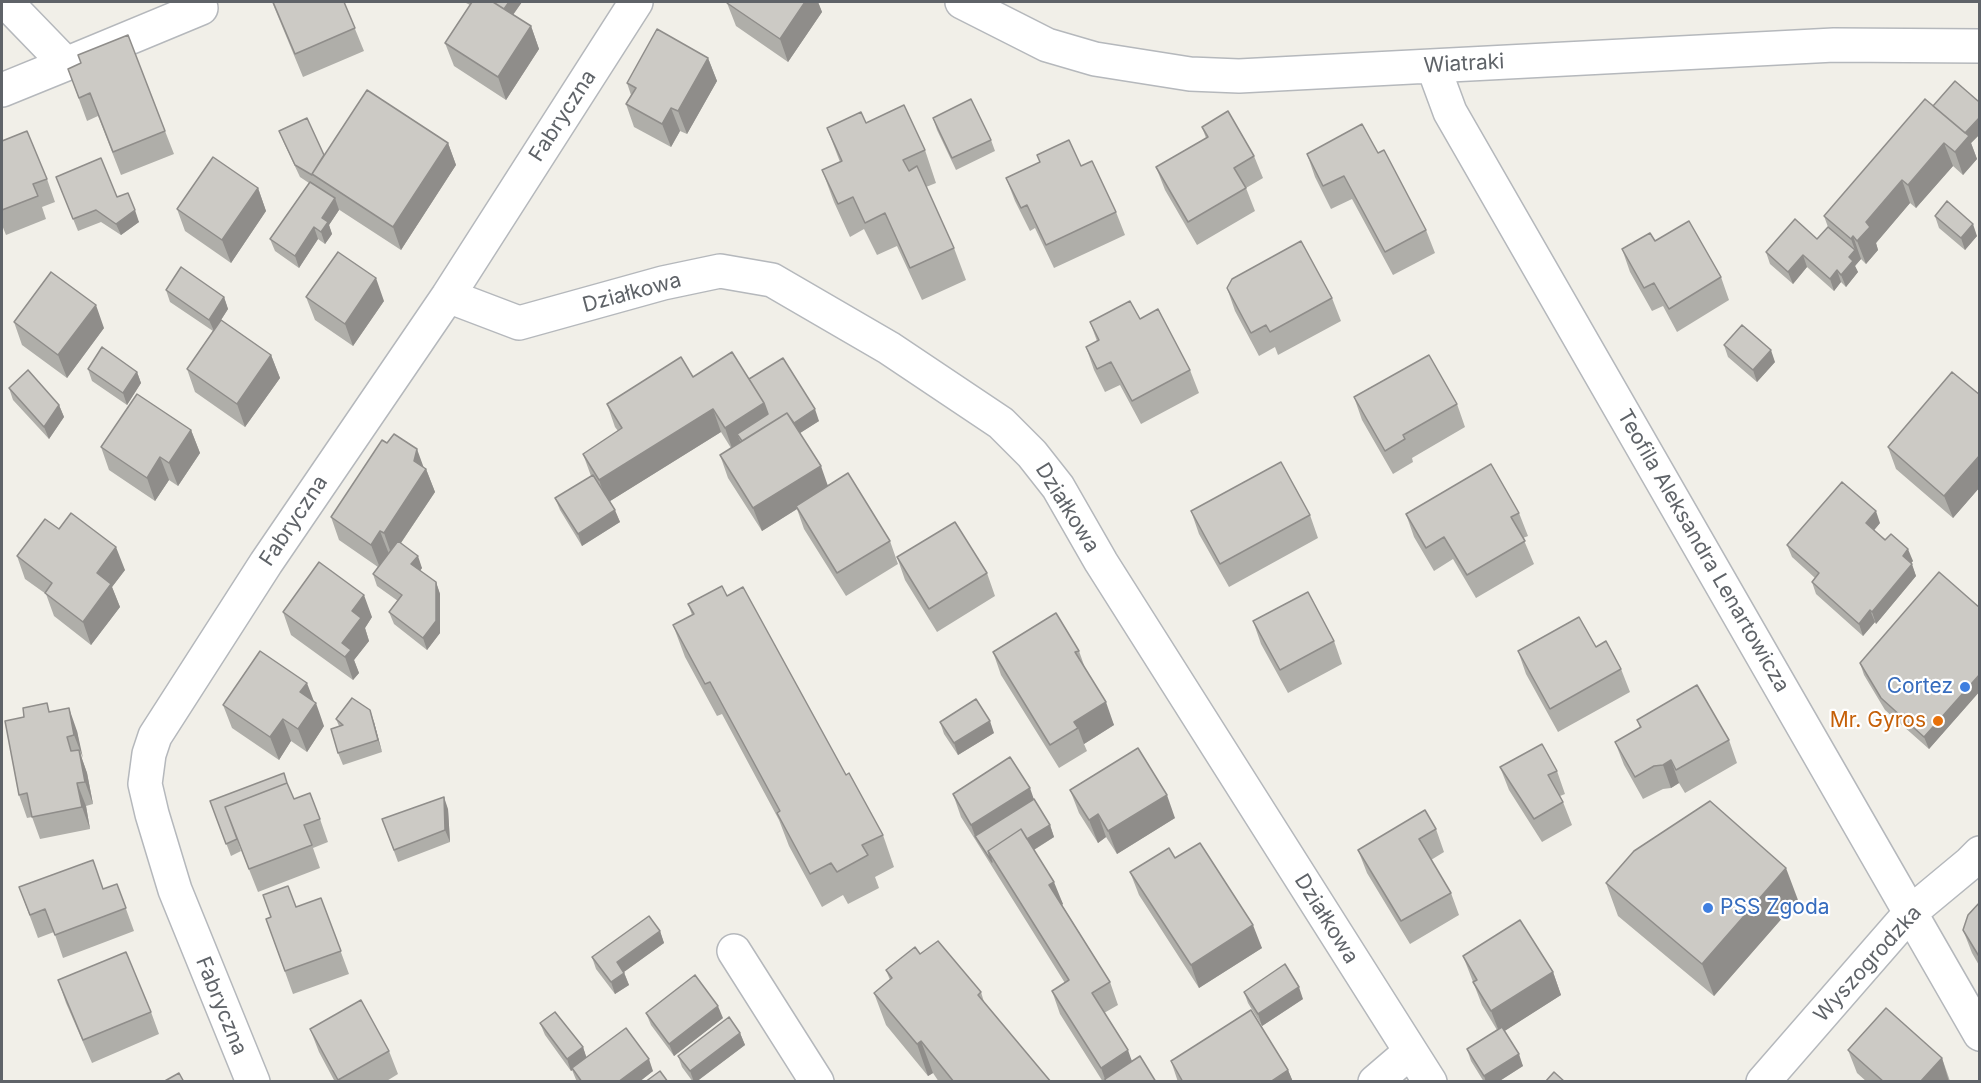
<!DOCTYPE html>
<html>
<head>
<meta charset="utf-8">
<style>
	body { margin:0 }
	#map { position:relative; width:1981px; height:1083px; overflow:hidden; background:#f1efe8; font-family:Inter,sans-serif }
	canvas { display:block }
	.frame { position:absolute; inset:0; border:3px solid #5f6368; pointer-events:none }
</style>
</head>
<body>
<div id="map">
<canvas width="1981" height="1083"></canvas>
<div class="frame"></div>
</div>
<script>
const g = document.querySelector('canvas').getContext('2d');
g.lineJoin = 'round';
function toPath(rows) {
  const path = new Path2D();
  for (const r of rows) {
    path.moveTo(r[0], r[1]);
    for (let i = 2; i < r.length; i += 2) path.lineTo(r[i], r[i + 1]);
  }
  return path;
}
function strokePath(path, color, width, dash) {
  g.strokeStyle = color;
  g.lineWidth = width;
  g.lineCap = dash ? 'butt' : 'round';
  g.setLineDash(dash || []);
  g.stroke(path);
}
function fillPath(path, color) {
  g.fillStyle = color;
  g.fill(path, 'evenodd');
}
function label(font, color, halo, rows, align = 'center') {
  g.font = font + ' Inter,sans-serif';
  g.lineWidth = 4.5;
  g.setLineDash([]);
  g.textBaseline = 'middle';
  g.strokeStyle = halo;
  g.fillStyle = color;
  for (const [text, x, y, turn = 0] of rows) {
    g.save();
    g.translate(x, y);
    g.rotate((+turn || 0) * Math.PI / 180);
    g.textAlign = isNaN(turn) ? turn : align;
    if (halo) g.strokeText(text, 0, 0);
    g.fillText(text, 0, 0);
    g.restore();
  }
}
const minor = toPath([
	[6,2,66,64,201,8],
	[962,2,1047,45,1095,59,1190,74,1239,76,1834,45,1980,46],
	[1433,66,1450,112,1980,1034],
	[2,90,66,64],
	[448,296,519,323,663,283,720,271,772,280,889,348,1001,423,1032,454,1058,487,1101,562,1430,1082],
	[734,951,817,1082],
	[253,1082,175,890,152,814,145,784,149,754,155,736,266,563,448,296,636,2],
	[1375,1082,1410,1052],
	[1763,1082,1911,912,1970,863,1980,853]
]);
strokePath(minor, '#b5b8bc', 36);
strokePath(minor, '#fff', 33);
fillPath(toPath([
	[272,2,344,2,364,51,303,77],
	[464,2,522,2,513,15,531,26,539,49,506,100,454,66,445,43,470,5],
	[728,2,818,2,822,12,788,62,736,26,727,3],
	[708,58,717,81,687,134,680,131,671,147,634,127,626,104,631,95,627,83],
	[68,69,165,131,174,154,121,175,98,116,87,121],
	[1980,99,1980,134,1971,143,1977,159,1963,175,1953,166,1916,208,1910,203,1876,243,1878,250,1866,264,1861,259,1855,266,1858,272,1846,287,1841,282,1834,291,1807,267,1793,284,1770,264,1766,252,1817,239,1828,227,1824,216,1933,106,1978,101],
	[933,118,991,140,995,151,956,170,937,130],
	[866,123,925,150,936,183,926,187,954,248,966,280,922,300,897,246,877,255,864,229,850,237,834,202,822,170,840,162,827,128],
	[1202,127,1254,156,1263,178,1246,188,1255,211,1197,245,1165,190,1156,167,1206,138],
	[279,131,324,155,448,143,456,165,401,250,338,209,339,210,329,225,332,234,325,244,318,239,299,268,275,251,270,239,309,183,300,177,284,143],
	[2,141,47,179,55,202,42,207,46,219,6,235,2,225],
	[1378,153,1426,230,1435,253,1393,275,1352,199,1331,209,1315,177,1307,154],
	[1037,155,1081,166,1116,212,1125,235,1054,268,1035,228,1030,231,1015,201,1006,178,1040,162],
	[56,177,117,197,139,222,121,235,101,222,78,231],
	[258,188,266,211,231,263,185,231,177,209],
	[1935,216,1977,236,1965,250,1939,228],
	[1655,241,1721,277,1729,300,1677,332,1663,306,1652,311,1630,272,1622,249],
	[1227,288,1332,298,1341,321,1278,355,1275,347,1259,356,1235,311],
	[166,290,224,297,228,309,221,320,271,355,280,378,245,427,195,392,187,369,213,331,170,302],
	[306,297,384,301,353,346,315,320],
	[1140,319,1190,370,1199,393,1141,424,1120,385,1105,392,1094,370,1086,347,1097,341,1090,322],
	[14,322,104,328,67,378,22,345],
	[1724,345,1775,362,1757,382,1728,357],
	[88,369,137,372,141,383,127,405,92,381],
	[693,377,749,379,819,421,800,433,828,486,890,541,898,564,846,596,804,529,797,509,762,531,728,478,720,455,731,448,721,432,610,501,620,522,582,546,560,510,555,498,591,476,583,454,618,431,615,427,607,404],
	[9,388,59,405,64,417,49,439,13,400],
	[1980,395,1980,487,1953,518,1896,469,1888,447],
	[1354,397,1457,404,1465,427,1412,458,1413,462,1393,474,1362,420],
	[191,430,200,453,178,486,169,480,155,501,109,470,101,447],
	[387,443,426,469,435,492,401,543,422,568,420,571,436,582,440,594,440,633,427,650,394,624,389,612,398,601,377,586,373,574,378,567,339,540,331,517],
	[1191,511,1310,515,1318,538,1229,587,1199,534],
	[1519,513,1528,536,1523,538,1534,564,1476,598,1453,559,1434,571,1414,537,1406,514],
	[1880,523,1874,530,1913,561,1911,563,1916,576,1876,624,1875,622,1863,636,1816,594,1812,582,1815,578,1792,557,1787,545],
	[59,529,125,570,112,587,120,607,91,645,54,616,46,594,25,579,17,556],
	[897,557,987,573,995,596,937,632,905,580],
	[727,596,846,775,883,835,894,867,875,877,879,888,848,904,843,895,822,907,789,846,779,820,722,714,717,716,685,657,673,625,692,615,688,604],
	[1980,608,1980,691,1929,749,1885,710,1864,675,1860,663],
	[283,612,372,617,365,628,369,641,354,660,359,673,353,680,291,635],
	[1253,621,1334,641,1342,664,1288,693,1261,644],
	[1596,647,1621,669,1630,692,1558,732,1526,674,1518,651],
	[1079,651,1085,668,1114,725,1084,744,1087,751,1059,768,1001,675,993,652],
	[223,705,324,726,307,752,291,741,279,760,232,728],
	[50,712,77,731,82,759,87,773,93,804,86,806,90,829,40,839,32,817,27,818,19,795],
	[336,719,374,722,382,752,343,765,338,753,339,726],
	[1637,720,1729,740,1737,763,1685,793,1679,783,1671,788,1663,789,1643,799,1624,765,1615,742,1640,728],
	[940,722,994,733,958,755,944,734],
	[1500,767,1557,771,1565,794,1560,796,1563,802,1572,825,1542,842,1509,790],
	[1070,790,1175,818,1117,854,1106,837,1098,843,1079,813],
	[953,794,1034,799,1050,825,1054,837,1034,850,1063,904,1062,905,1110,982,1118,1005,1104,1013,1132,1061,1156,1082,1103,1082,1060,1014,1052,991,1065,983,961,817],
	[294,799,320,819,328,842,313,848,320,868,258,892,237,839,241,851,231,856,210,801],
	[448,809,450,842,398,862,382,819],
	[1436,829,1444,852,1431,860,1451,893,1459,915,1410,944,1367,873,1358,850],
	[1175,858,1262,948,1199,988,1139,895,1130,872],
	[1606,883,1798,900,1714,996,1618,916],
	[117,884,134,931,63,958,54,932,38,938,19,887,103,889],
	[321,898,349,974,293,994,266,919],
	[1980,902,1980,967,1972,953,1963,930],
	[660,931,664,943,624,972,629,985,615,994,596,969,592,957],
	[920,954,981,992,984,1002,1051,1082,939,1082,933,1073,928,1076,886,1025,874,993,890,980,886,970],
	[1463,956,1553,972,1561,995,1504,1031,1523,1066,1498,1082,1484,1082,1471,1061,1467,1049,1497,1030,1482,1005],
	[58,980,151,1012,159,1034,92,1063,66,1003],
	[1244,992,1303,999,1262,1026,1248,1003],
	[646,1013,723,1018,674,1056,651,1025],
	[540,1023,583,1047,586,1057,653,1071,639,1082,577,1082,572,1070,571,1071,545,1035],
	[310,1029,389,1051,398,1074,385,1082,335,1082,319,1052],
	[740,1033,745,1045,696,1082,693,1082,682,1067,678,1056],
	[1848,1050,1942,1058,1950,1081,1867,1082,1857,1073],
	[1171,1061,1288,1070,1293,1082,1178,1082]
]), '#afaea9');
fillPath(toPath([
	[509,2,522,2,507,23,503,11],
	[805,2,818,2,822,12,788,62,780,39],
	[531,26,539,49,506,100,498,77],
	[708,58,717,81,687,134,678,111],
	[671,108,680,131,671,147,662,124],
	[1980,117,1980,134,1971,143,1977,159,1963,175,1955,152,1961,138],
	[448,143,456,165,401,250,393,227],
	[1944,143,1953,166,1916,208,1908,185],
	[1902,180,1910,203,1876,243,1878,250,1866,264,1857,241,1866,222],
	[258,188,266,211,231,263,222,240],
	[335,198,339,210,329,225,332,234,325,244,321,232,322,218],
	[135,210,139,222,121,235,116,224],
	[1973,224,1977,236,1965,250,1961,238],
	[314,227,318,239,299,268,295,256],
	[1853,236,1861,259,1855,266,1858,272,1846,287,1841,275,1849,257,1855,250,1851,239],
	[1803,255,1807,267,1793,284,1788,272],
	[1837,270,1841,282,1834,291,1830,279],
	[376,278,384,301,353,346,345,324],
	[224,297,228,309,214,331,209,320],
	[96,305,104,328,67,378,58,355],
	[1771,350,1775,362,1757,382,1753,370],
	[271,355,280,378,245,427,237,404],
	[137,372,141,383,127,405,123,393],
	[764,403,772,426,737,434,742,445,733,451,725,428],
	[59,405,64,417,49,439,44,427],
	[713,409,721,432,607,503,599,480],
	[815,409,819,421,753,463,748,451],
	[191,430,200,453,178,486,169,463],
	[417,449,425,471,426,469,435,492,392,556,384,533,414,461],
	[1980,455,1980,487,1953,518,1944,496],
	[160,457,169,480,155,501,147,478],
	[821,466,829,489,796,506,797,509,762,531,753,508],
	[615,510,620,522,582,546,578,534],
	[1876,511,1880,523,1870,535,1866,523],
	[380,531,389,554,380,568,371,545],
	[116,547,125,570,112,587,120,607,91,645,83,622,97,573],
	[1908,549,1913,561,1907,568,1903,556],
	[418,556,422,568,416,576,411,564],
	[1912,564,1916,576,1876,624,1872,612],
	[436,582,440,594,440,633,427,650,423,638],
	[364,595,372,617,365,628,369,641,354,660,359,673,353,680,345,657,342,643,352,611],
	[1870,610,1875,622,1863,636,1859,624],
	[1980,674,1980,691,1929,749,1924,737],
	[307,683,315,704,316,703,324,726,307,752,298,729,300,692],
	[1106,702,1114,725,1084,744,1078,728,1074,722],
	[69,708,77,731,83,758,74,735],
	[370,710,374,722,382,752,378,740],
	[283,719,291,741,279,760,270,737],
	[990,721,994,733,958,755,954,743],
	[79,750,87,773,93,804,85,782],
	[1671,760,1679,783,1671,788,1663,765],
	[77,783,86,806,90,829,82,807],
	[1030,788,1038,811,975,836,971,825],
	[1167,795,1175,818,1117,854,1108,831],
	[444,797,448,809,450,842,445,830],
	[1098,814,1106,837,1098,843,1089,820],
	[1050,825,1054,837,1000,871,994,860],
	[1786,868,1798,900,1714,996,1702,964],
	[1054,882,1063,904,1058,908,1049,885],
	[1253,925,1262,948,1199,988,1191,965],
	[660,931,664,943,621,974,617,962],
	[1553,972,1561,995,1500,1034,1491,1011],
	[624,973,629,985,615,994,611,982],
	[1299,987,1303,999,1262,1026,1258,1014],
	[718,1006,723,1018,674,1056,669,1044],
	[740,1033,745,1045,696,1082,694,1082,690,1071],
	[921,1041,933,1073,928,1076,917,1044],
	[583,1047,587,1059,571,1071,567,1059],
	[1128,1050,1136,1073,1105,1079,1101,1068],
	[1519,1054,1523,1066,1498,1082,1486,1082,1484,1076],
	[1942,1058,1949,1082,1920,1082],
	[649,1059,653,1071,639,1082,618,1082],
	[1288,1070,1293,1082,1270,1082]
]), '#8f8d8a');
const building = toPath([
	[273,2,344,2,355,28,295,54,273,2],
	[472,2,493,2,531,26,498,77,445,43,472,2],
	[493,2,509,2,504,9,493,2],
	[728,2,805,2,780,39,727,3,728,2],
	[657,29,708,58,678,111,671,108,662,124,626,104,636,88,627,83,657,29],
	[128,35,165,131,113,152,90,93,79,98,68,69,81,63,78,55,128,35],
	[1955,81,1978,101,1980,99,1980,117,1965,133,1933,106,1955,81],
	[367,90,448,143,393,227,312,174,367,90],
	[971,99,991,140,952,158,933,118,971,99],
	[1925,99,1969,136,1955,152,1944,143,1908,185,1902,180,1866,222,1870,227,1857,241,1853,236,1851,239,1824,216,1925,99],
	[904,105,925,150,903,160,909,171,917,166,954,248,910,268,885,213,865,223,853,197,838,204,822,170,842,161,827,128,861,112,866,123,904,105],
	[1228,111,1254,156,1234,168,1246,188,1188,222,1156,167,1208,137,1202,127,1228,111],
	[307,118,324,155,312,174,312,175,295,165,279,131,307,118],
	[1362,124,1378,153,1384,150,1426,230,1385,252,1344,176,1323,186,1307,154,1362,124],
	[27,131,47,179,33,184,38,196,2,210,2,141,27,131],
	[1069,140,1081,166,1092,161,1116,212,1046,245,1027,205,1021,208,1006,178,1040,162,1037,155,1069,140],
	[213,157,258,188,222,240,177,209,213,157],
	[101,158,117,197,128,193,135,210,116,224,96,210,73,219,56,177,101,158],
	[310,182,335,198,322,218,328,222,321,232,314,227,295,256,270,239,310,182],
	[1947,201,1973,224,1961,238,1935,216,1947,201],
	[1795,219,1817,239,1828,227,1855,250,1849,257,1853,261,1841,275,1837,270,1830,279,1803,255,1788,272,1766,252,1795,219],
	[1689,221,1721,277,1669,309,1654,283,1644,288,1622,249,1650,233,1655,241,1689,221],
	[1301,241,1332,298,1270,332,1266,325,1251,333,1227,288,1232,279,1301,241],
	[338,252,376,278,345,324,306,297,338,252],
	[181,267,224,297,209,320,166,290,181,267],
	[51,272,96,305,58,355,14,322,51,272],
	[1130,301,1140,319,1158,309,1190,370,1132,401,1111,362,1097,369,1086,347,1099,340,1090,322,1130,301],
	[221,320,271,355,237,404,187,369,221,320],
	[1742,325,1771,350,1753,370,1724,345,1742,325],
	[102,347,137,372,123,393,88,369,102,347],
	[732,352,764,403,725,428,713,409,599,480,583,454,622,428,607,404,681,357,693,377,732,352],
	[1429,355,1457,404,1403,435,1405,439,1385,451,1354,397,1429,355],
	[783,358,815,409,794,423,787,413,742,441,737,434,768,414,764,403,749,379,783,358],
	[28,370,59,405,44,427,9,388,28,370],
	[1952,372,1980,395,1980,455,1944,496,1888,447,1952,372],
	[137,394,191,430,169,463,160,457,147,478,101,447,137,394],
	[787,413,821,466,753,508,720,455,787,413],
	[394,434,417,449,414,461,426,469,384,533,380,531,371,545,331,517,382,440,387,443,394,434],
	[1281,462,1310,515,1220,564,1191,511,1281,462],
	[1491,464,1519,513,1511,517,1525,541,1467,575,1444,537,1426,548,1406,514,1491,464],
	[848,473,890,541,837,573,796,506,848,473],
	[593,475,615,510,578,534,555,498,593,475],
	[1842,482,1876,511,1866,523,1885,540,1891,534,1908,549,1903,556,1912,564,1872,612,1870,610,1859,624,1812,582,1819,573,1787,545,1842,482],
	[71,513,116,547,97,573,111,584,83,622,45,593,52,583,17,556,45,519,59,529,71,513],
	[955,522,987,573,929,609,897,557,955,522],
	[398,541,418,556,411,564,436,582,436,621,423,638,389,612,402,595,373,574,398,541],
	[319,562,364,595,352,611,361,618,342,643,351,650,345,657,283,612,319,562],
	[1939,572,1980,608,1980,674,1924,737,1881,698,1860,663,1939,572],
	[722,586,727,596,743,587,846,775,849,773,883,835,862,845,868,855,837,872,831,863,810,874,777,813,780,811,710,682,705,684,673,625,694,614,688,604,722,586],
	[1308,592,1334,641,1280,670,1253,621,1308,592],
	[1056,613,1079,651,1075,652,1106,702,1074,722,1078,728,1050,745,993,652,1056,613],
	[1579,617,1596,647,1606,641,1621,669,1550,709,1518,651,1579,617],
	[260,651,307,683,300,692,316,703,298,729,283,719,270,737,223,705,260,651],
	[1697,685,1729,740,1676,770,1671,760,1663,765,1654,766,1635,777,1615,742,1641,727,1637,720,1697,685],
	[352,698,370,710,378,740,338,753,331,729,343,725,336,719,352,698],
	[976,699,990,721,954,743,940,722,976,699],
	[47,703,49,712,69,708,74,735,67,737,71,751,79,750,85,782,77,783,82,807,32,817,27,793,19,795,5,721,24,717,23,708,47,703],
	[1542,744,1557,771,1548,775,1563,802,1534,819,1500,767,1542,744],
	[1138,748,1167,795,1108,831,1098,814,1089,820,1070,790,1138,748],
	[1010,757,1030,788,971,825,953,794,1010,757],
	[284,773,287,783,225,807,237,839,226,844,210,801,284,773],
	[287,783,294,799,310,793,320,819,304,825,312,845,249,869,225,807,287,783],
	[444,797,445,830,394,850,382,819,444,797],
	[1034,799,1050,825,1027,839,1021,829,988,851,992,862,975,836,1034,799],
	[1710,801,1786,868,1702,964,1606,883,1634,851,1710,801],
	[1425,810,1436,829,1419,839,1451,893,1401,921,1358,850,1425,810],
	[1021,829,1054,882,1049,885,1110,982,1092,993,1128,1050,1101,1068,1052,991,1069,980,988,851,1021,829],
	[1200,843,1253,925,1191,965,1130,872,1169,848,1175,858,1200,843],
	[93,860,103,889,117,884,126,908,55,935,45,909,30,915,19,887,93,860],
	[288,886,296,907,321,898,341,951,285,971,266,919,271,917,263,895,288,886],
	[1980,902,1980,958,1963,930,1968,915,1980,902],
	[649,916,660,931,617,962,624,973,611,982,592,957,649,916],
	[1520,920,1553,972,1491,1011,1473,982,1477,980,1463,956,1520,920],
	[938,941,981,992,978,995,1051,1082,954,1082,921,1041,917,1044,874,993,892,978,886,970,915,947,920,954,938,941],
	[126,952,151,1012,83,1040,58,980,126,952],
	[1285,964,1299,987,1258,1014,1244,992,1285,964],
	[695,975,718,1006,669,1044,646,1013,695,975],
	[361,1000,389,1051,338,1080,310,1029,361,1000],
	[1886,1008,1942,1058,1920,1082,1884,1082,1848,1050,1886,1008],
	[1251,1010,1288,1070,1270,1082,1183,1082,1171,1061,1251,1010],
	[555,1012,583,1047,567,1059,540,1023,555,1012],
	[729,1017,740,1033,690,1071,678,1056,729,1017],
	[1502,1027,1519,1054,1484,1076,1467,1049,1502,1027],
	[626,1028,649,1059,618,1082,582,1082,572,1068,626,1028],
	[1140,1056,1156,1082,1106,1082,1105,1079,1140,1056],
	[660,1071,668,1082,645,1082,660,1071],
	[1554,1072,1565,1082,1545,1082,1554,1072],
	[179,1073,184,1082,163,1082,179,1073]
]);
fillPath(building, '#cccac5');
strokePath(building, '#8f8d8a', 1.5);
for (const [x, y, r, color] of [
	[1965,687,6,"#3f7fe0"],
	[1938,721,6,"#e8710a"],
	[1708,908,6,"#3f7fe0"]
]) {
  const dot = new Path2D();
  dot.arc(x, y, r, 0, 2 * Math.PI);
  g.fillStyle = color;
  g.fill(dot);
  strokePath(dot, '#fff', 2);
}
label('21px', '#5f6368', '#fff', [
	["Wiatraki",1464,64,-3],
	["Fabryczna",563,116,-57],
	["Działkowa",632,293,-15],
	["Działkowa",1067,508,58],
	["Fabryczna",294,521,-56],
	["Teofila Aleksandra Lenartowicza",1703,551,60],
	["Działkowa",1326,919,58],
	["Wyszogrodzka",1868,964,-48],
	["Fabryczna",221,1006,68]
]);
label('21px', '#366cbe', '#fff', [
	["Cortez",1953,687],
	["PSS Zgoda",1720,908,"left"]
], 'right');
label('21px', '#c56008', '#fff', [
	["Mr. Gyros",1926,721]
], 'right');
</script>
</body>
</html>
